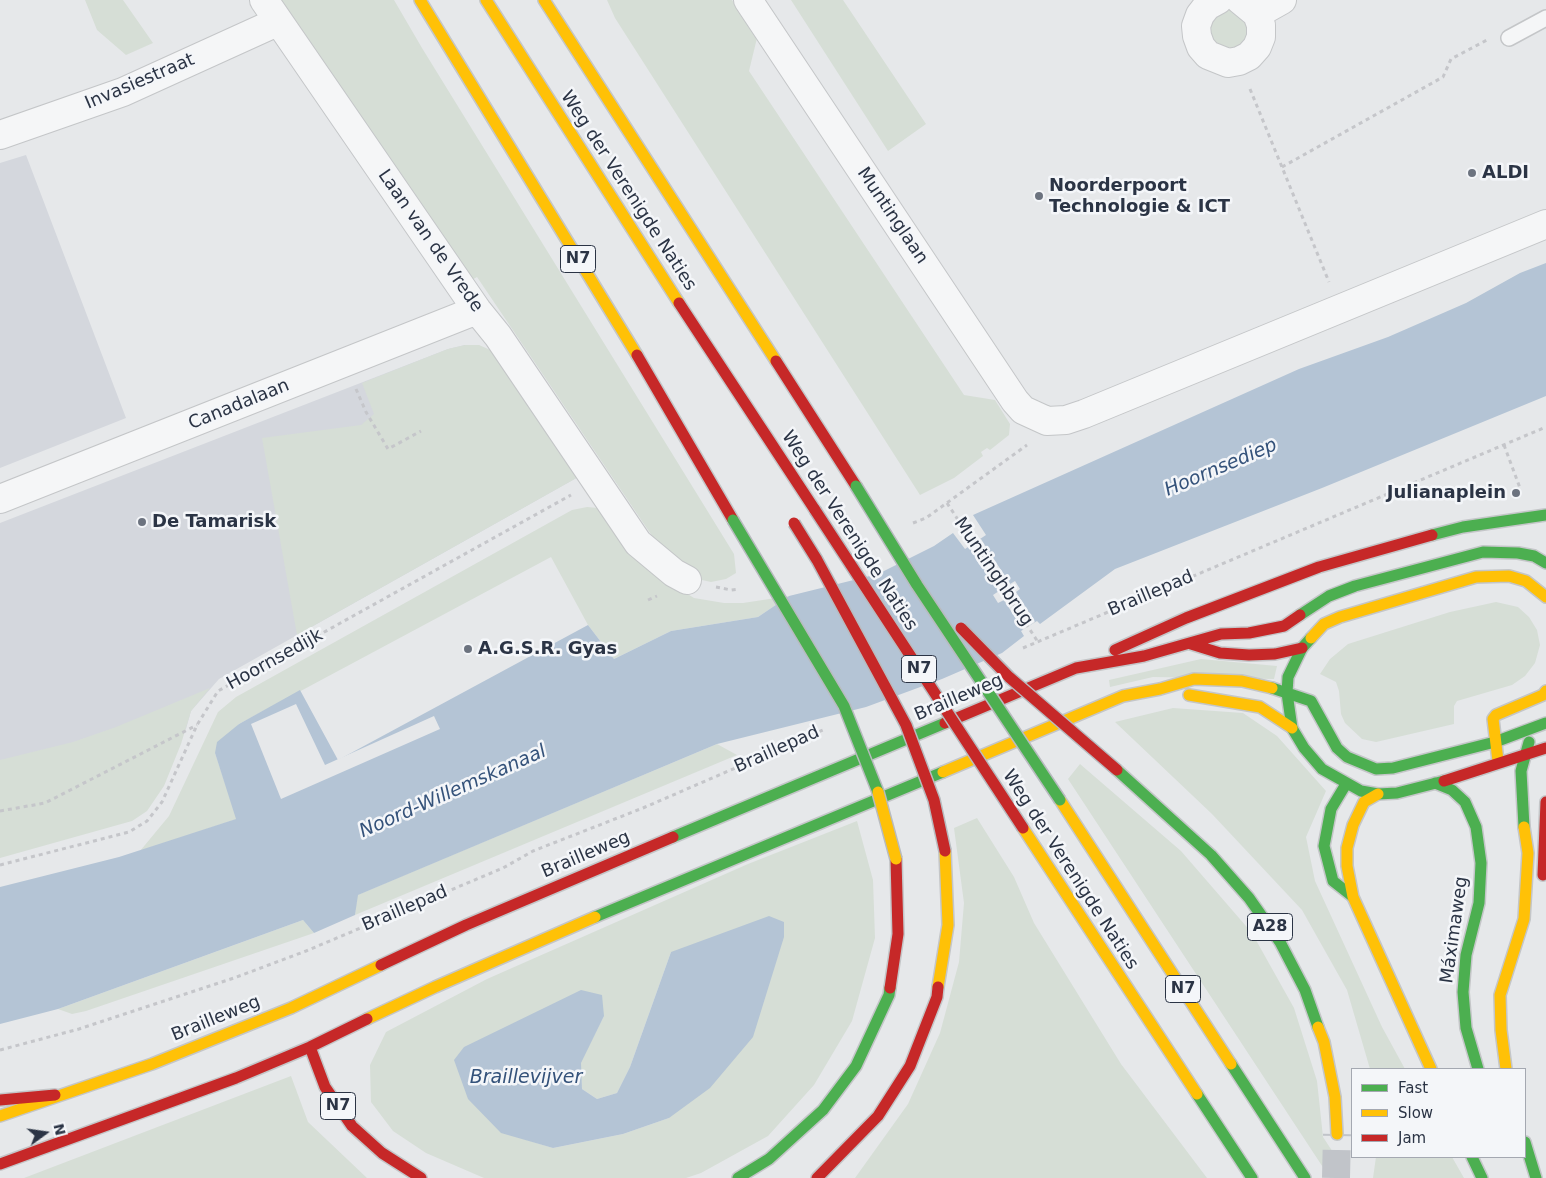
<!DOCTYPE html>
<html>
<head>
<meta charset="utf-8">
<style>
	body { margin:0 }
	#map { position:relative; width:1546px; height:1178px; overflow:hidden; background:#e6e8ea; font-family:"DejaVu Sans",sans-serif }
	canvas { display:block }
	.legend { position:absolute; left:1351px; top:1068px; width:175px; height:90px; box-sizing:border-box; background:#f4f6f9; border:1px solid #a4a8b1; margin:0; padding:6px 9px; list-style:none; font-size:15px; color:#2b3445 }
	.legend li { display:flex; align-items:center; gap:10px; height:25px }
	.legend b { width:25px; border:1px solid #a4a8b1 }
	.north { position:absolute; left:20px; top:1108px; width:50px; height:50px; -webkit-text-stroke:4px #f4f6f9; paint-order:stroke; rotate:76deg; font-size:14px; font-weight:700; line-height:20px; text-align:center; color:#2b3445 }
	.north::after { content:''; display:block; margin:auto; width:18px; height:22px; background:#2b3445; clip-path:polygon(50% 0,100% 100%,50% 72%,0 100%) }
</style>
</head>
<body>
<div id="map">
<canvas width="1546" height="1178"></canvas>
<ul class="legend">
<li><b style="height:6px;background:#4caf50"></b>Fast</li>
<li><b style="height:6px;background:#ffc107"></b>Slow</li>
<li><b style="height:6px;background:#c62828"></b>Jam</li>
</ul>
<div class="north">N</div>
</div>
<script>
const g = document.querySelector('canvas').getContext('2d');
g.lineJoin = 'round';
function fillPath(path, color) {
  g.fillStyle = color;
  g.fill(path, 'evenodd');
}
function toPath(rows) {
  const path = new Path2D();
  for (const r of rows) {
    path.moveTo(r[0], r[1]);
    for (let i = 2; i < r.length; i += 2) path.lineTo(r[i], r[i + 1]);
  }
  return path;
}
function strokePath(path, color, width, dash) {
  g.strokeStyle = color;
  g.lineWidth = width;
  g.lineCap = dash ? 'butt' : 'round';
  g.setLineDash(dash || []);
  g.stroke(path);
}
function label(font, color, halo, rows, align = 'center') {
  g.font = font + ' "DejaVu Sans",sans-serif';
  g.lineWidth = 5;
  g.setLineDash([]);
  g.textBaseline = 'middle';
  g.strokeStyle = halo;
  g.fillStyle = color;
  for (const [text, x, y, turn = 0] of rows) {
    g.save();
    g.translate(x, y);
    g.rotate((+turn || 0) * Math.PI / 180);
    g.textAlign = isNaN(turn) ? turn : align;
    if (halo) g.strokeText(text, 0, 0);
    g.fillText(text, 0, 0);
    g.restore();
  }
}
fillPath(toPath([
	[26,155,126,418,0,468,0,163],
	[465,345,479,345,580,476,219,679,191,711,186,729,0,807,0,523,448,349]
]), '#d4d7dd');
fillPath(toPath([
	[85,0,123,0,153,43,126,55,97,30],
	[280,0,394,0,422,48,734,554,736,573,726,579,711,582,693,578,669,561,477,277,470,281],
	[607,0,732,0,757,38,749,71,964,395,995,400,1010,424,1009,435,990,450,987,448,981,452,983,456,954,478,920,495,615,18],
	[791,0,843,0,926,124,888,151],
	[1229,8,1243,14,1251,34,1238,51,1216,50,1207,24,1222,9],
	[465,345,479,345,495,352,580,476,297,635,262,438,361,425,374,414,362,383,448,349],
	[587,507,598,508,656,574,694,598,724,603,743,603,789,596,758,617,671,631,614,659,588,625,551,557,239,724,215,753,237,819,140,851,169,816,218,712,236,697,572,510],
	[1496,602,1518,607,1529,617,1537,630,1540,645,1535,663,1525,676,1512,685,1457,701,1454,706,1454,724,1376,742,1362,739,1345,723,1341,714,1339,691,1336,682,1320,674,1330,659,1348,644,1450,612],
	[1201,659,1277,666,1274,679,1153,677,1110,687,1109,680],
	[210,688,191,711,181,744,164,786,147,811,132,821,0,858,0,760,73,742,116,727],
	[1173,708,1243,713,1277,736,1326,791,1306,837,1315,881,1382,1027,1405,1069,1370,1069,1347,990,1302,910,1212,814,1115,722],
	[717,744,737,755,355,915,357,895],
	[1080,764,1181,851,1252,933,1294,1008,1317,1081,1323,1137,1350,1178,1330,1178,1068,779],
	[977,818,1014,877,1034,923,1121,1064,1207,1178,855,1178,908,1104,940,1033,959,962,964,903,954,828],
	[857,821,873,880,875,938,852,1021,814,1085,768,1136,701,1173,686,1178,484,1178,426,1153,393,1131,371,1102,370,1065,386,1032,487,979,748,864],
	[671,952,669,1118,623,1134,553,1148,501,1132,604,1016,580,1063,582,1089,597,1099,617,1093,630,1067],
	[303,920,314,933,86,1011,72,1014,58,1009],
	[291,1076,308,1122,367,1178,24,1178],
	[1376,1157,1452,1157,1464,1178,1373,1178]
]), '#d6ded6');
fillPath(toPath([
	[1546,263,1546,396,1322,488,1115,569,1040,624,1037,621,1021,631,1024,636,1002,653,942,679,866,707,717,744,358,895,355,915,314,933,303,920,58,1009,0,1024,0,887,119,857,236,819,215,753,217,742,239,724,300,690,338,760,588,625,614,659,671,631,758,617,789,596,878,574,934,546,953,533,965,549,986,535,973,515,1299,369,1388,337,1466,303,1520,273],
	[769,916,784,922,784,937,753,1037,710,1088,669,1118,623,1134,553,1148,501,1133,468,1099,454,1060,464,1047,581,990,602,995,604,1016,581,1063,582,1089,597,1099,617,1093,630,1067,671,952]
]), '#b4c4d5');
fillPath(toPath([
	[981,539,1010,584,1015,581,1020,589,1016,592,1035,622,1023,630,1004,600,998,603,993,595,999,591,970,546],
	[296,704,325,765,434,716,440,729,281,799,251,724]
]), '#e6e8ea');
strokePath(toPath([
	[1336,1178,1337,1134]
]), '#c1c4c9', 28, [28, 14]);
const lane = toPath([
	[1509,38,1546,18]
]);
const street = toPath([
	[264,0,477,310,498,336,638,543,674,573,687,580],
	[748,0,1015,401,1023,410,1047,421,1066,420,1084,414,1546,224],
	[1218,0,1207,6,1200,15,1196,26,1197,36,1201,47,1208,55,1228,63,1239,61,1249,56,1257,47,1261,37,1261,25,1257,14,1240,0],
	[1257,14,1282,0],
	[0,135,123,92,277,22],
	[0,499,477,310]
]);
const fast = toPath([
	[1432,535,1463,527,1546,515],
	[1300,615,1329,596,1355,586,1483,552,1518,553,1534,556,1546,563],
	[1311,638,1302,648,1288,677,1287,693,1292,728,1304,748,1322,769,1361,791,1378,794,1397,793,1444,781],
	[1272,688,1311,701,1337,748,1347,757,1376,769,1393,768,1495,742,1546,723],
	[1117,770,1211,855,1249,898,1280,942,1305,990,1318,1027],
	[1435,783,1452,790,1465,802,1476,827,1481,863,1479,903,1466,955,1463,992,1466,1028,1478,1069],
	[1346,784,1331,809,1324,846,1333,881,1352,896],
	[1524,827,1521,771,1529,742],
	[673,837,945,723],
	[595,917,943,772],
	[1231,1064,1305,1178],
	[1197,1094,1252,1178],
	[1525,1142,1536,1178],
	[1472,1157,1482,1178],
	[738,1178,769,1159,823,1110,856,1066,889,995,890,988]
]);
const slow = toPath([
	[420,0,637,355],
	[486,0,679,303],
	[544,0,776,361],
	[1311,638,1324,624,1340,617,1476,577,1509,576,1526,581,1546,597],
	[1189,695,1260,707,1292,728],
	[1498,761,1493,719,1496,715,1543,695,1546,691],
	[943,772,1123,696,1160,689,1194,679,1242,681,1272,688],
	[1378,794,1364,802,1353,825,1347,848,1347,866,1353,897,1431,1069],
	[1060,800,1231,1064],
	[1023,828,1197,1094],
	[938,987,948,925,945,851],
	[367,1019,435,987,595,917],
	[1318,1027,1324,1042,1335,1097,1337,1134],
	[1506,1069,1501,1030,1500,995,1524,919,1528,853,1524,827],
	[0,1116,152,1064,291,1008,381,965]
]);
const jam = toPath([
	[679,303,815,510],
	[637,355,733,520],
	[776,361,856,486],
	[1191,644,1220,653,1249,655,1275,654,1302,648],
	[1115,650,1186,618,1319,567,1432,535],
	[945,723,1076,668,1144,656,1221,634,1249,633,1284,626,1300,615],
	[1444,781,1546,748],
	[1543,875,1546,802],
	[381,965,466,925,673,837],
	[890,988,898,934,896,859],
	[310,1047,325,1087,352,1126,382,1153,421,1178],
	[0,1100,55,1095],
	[0,1164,236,1078,310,1047,367,1019],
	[817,1178,878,1116,910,1066,937,997,938,987]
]);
strokePath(lane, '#c4c6c8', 18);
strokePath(street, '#c4c6c8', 30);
strokePath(fast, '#c4c6c8', 14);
strokePath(slow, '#c4c6c8', 14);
strokePath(jam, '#c4c6c8', 14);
strokePath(toPath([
	[1250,89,1329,282],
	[1282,167,1443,77,1451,59,1487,40],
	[356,389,366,412,388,449,421,431],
	[1504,445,1520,488],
	[947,503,1038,642],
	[913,523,926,518,1027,445],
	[716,587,731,590,739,589],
	[648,600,657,596],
	[1023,648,1546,427],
	[0,811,45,803,197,725],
	[0,865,129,832,147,821,162,802,197,725,218,691,571,495],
	[0,1050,79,1029,234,978,306,951,503,868,533,851,643,808,823,730]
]), '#c5c6ca', 3, [4, 4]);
strokePath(lane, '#f5f6f7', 15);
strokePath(street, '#f5f6f7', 28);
strokePath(fast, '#4caf50', 11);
strokePath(slow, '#ffc107', 11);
strokePath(jam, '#c62828', 11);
const fastBridge = toPath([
	[856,486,917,585,1060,800],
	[733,520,844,706,878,792]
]);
const slowBridge = toPath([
	[878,792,896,859]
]);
const jamBridge = toPath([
	[815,510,1023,828],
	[794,523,817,560,906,725,934,800,945,851],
	[961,628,1009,677,1117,770]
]);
strokePath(fastBridge, '#b8bbbf', 14, []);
strokePath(slowBridge, '#b8bbbf', 14, []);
strokePath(jamBridge, '#b8bbbf', 14, []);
strokePath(fastBridge, '#4caf50', 11);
strokePath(slowBridge, '#ffc107', 11);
strokePath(jamBridge, '#c62828', 11);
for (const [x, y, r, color] of [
	[1472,173,5,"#6c737f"],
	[1039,196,5,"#6c737f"],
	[1516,493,5,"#6c737f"],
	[142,522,5,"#6c737f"],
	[468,649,5,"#6c737f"]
]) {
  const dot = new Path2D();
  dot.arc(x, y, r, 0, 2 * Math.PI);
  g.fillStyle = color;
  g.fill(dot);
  strokePath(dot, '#f4f6f9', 2);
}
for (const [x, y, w] of [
	[578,259,35],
	[919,669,35],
	[1270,927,45],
	[1183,989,35],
	[338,1106,35]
]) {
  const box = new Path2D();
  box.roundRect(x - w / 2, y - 13.5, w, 27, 4);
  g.fillStyle = '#f4f6f9';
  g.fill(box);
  strokePath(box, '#2b3445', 1);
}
label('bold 16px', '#2b3445', null, [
	["N7",578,259],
	["N7",919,669],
	["A28",1270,927],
	["N7",1183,989],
	["N7",338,1106]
]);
label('18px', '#2b3445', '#f4f6f9', [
	["Invasiestraat",140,82,-23],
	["Weg der Verenigde Naties",628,191,57],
	["Muntinglaan",892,216,56],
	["Laan van de Vrede",430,241,55],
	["Canadalaan",239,405,-22],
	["Weg der Verenigde Naties",849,531,57],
	["Muntinghbrug",993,572,56],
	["Braillepad",1151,594,-23],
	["Hoornsedijk",275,660,-29],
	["Brailleweg",959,698,-23],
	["Braillepad",777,750,-24],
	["Brailleweg",586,855,-23],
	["Weg der Verenigde Naties",1070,870,57],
	["Braillepad",405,909,-23],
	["Máximaweg",1455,930,-82],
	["Brailleweg",216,1019,-22]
]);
label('bold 18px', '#2b3445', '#f4f6f9', [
	["ALDI",1482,173],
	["Noorderpoort",1049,186],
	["Technologie & ICT",1049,207],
	["Julianaplein",1506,493,"right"],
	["De Tamarisk",152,522],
	["A.G.S.R. Gyas",478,649]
], 'left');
label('italic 19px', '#34527a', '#f4f6f9', [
	["Hoornsediep",1221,468,-23],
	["Noord-Willemskanaal",453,792,-24],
	["Braillevijver",526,1078]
]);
</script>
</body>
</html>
